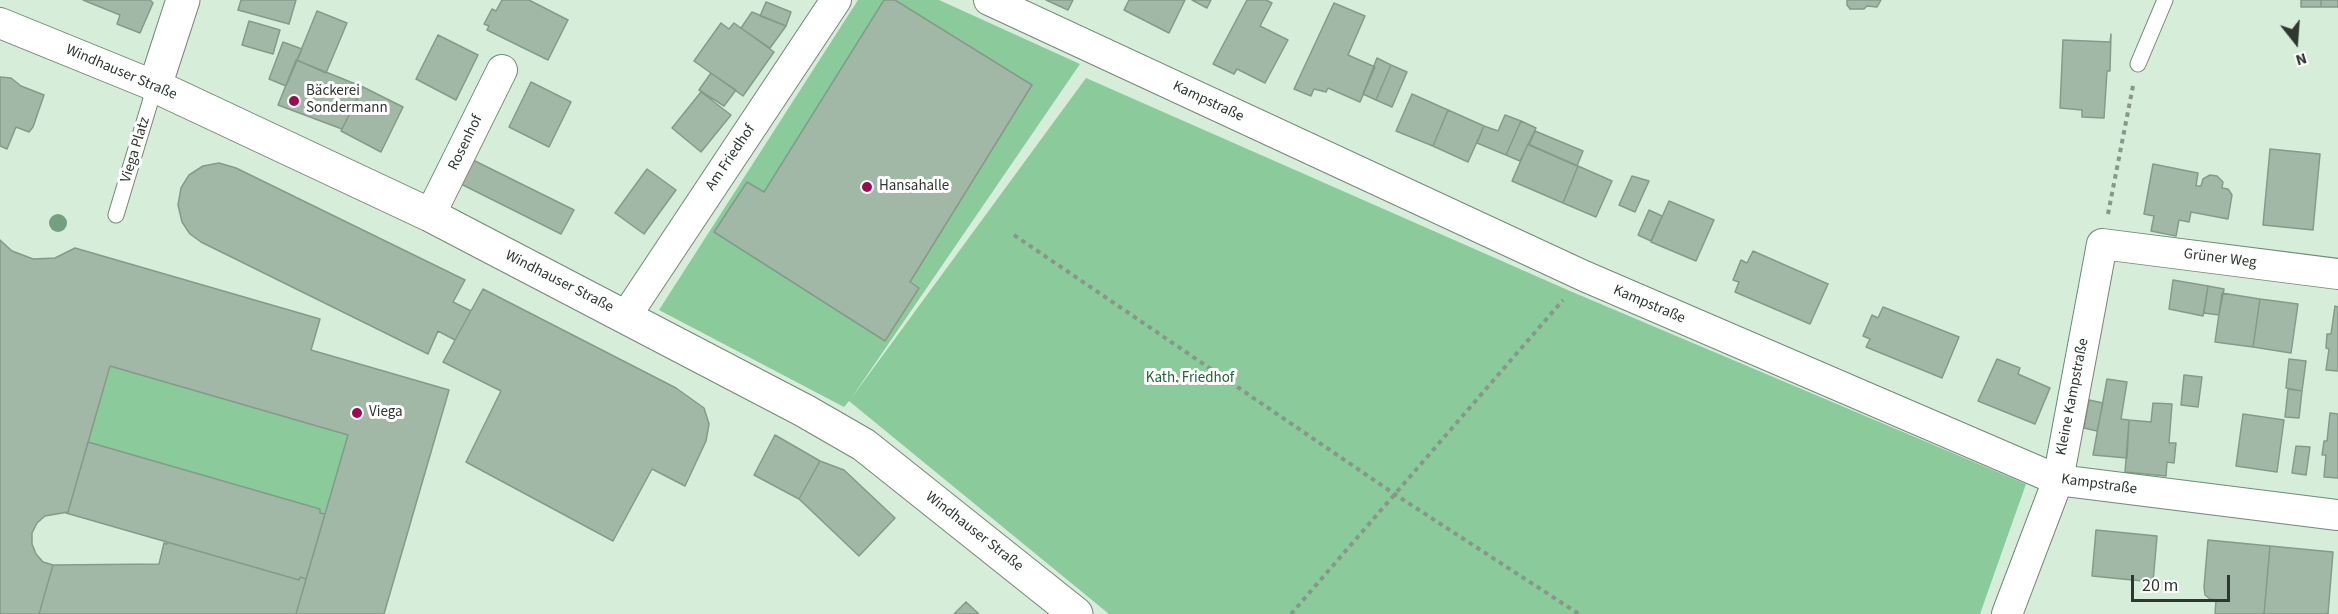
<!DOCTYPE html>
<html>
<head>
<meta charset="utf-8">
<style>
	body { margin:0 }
	#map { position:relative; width:2338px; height:614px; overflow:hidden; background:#d6edda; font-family:"Source Sans 3",sans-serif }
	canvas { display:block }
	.north { position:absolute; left:2266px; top:12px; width:60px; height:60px; -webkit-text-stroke:4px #fff; paint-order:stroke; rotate:163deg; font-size:16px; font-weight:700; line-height:24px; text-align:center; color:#2e3730 }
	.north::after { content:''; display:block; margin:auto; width:21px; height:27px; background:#2e3730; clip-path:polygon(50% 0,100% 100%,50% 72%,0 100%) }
	.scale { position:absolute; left:2131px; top:575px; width:99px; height:27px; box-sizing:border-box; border:3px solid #2e3730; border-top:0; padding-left:8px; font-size:18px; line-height:21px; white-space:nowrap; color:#2e3730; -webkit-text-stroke:4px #fff; paint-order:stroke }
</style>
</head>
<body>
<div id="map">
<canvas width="2338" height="614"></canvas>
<div class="north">N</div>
<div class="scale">20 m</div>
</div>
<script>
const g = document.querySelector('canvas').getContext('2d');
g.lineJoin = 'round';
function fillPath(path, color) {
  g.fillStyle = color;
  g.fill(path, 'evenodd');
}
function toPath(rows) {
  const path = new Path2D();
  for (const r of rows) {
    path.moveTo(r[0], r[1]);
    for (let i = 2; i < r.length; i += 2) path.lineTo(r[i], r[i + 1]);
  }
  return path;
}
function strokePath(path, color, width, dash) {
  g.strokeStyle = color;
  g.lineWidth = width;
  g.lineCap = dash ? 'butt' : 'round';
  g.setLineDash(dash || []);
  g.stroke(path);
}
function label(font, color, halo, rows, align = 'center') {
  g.font = font + ' "Source Sans 3",sans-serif';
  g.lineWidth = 6;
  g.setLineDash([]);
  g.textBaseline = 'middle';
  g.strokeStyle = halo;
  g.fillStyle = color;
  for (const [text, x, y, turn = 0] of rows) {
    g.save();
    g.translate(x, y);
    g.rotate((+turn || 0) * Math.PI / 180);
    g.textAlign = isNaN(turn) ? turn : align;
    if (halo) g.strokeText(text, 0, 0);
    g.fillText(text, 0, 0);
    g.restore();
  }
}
fillPath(toPath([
	[858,0,939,0,1080,64,850,400,1086,78,1570,291,2026,484,1980,614,1109,614,849,401,844,407,659,310],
	[110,366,348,435,325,514,320,513,320,509,88,442]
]), '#8bca9a');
const building = toPath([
	[83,0,150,0,153,3,140,33,117,24,120,15,83,0],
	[241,0,296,0,289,24,238,10,241,0],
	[502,0,529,0,568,20,548,60,487,30,489,26,484,24,492,9,496,11,502,0],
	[884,0,895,0,1032,85,910,282,919,288,885,341,714,232,747,182,764,192,884,0],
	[1046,0,1073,0,1068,10,1046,0],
	[1129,0,1185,0,1169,33,1124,10,1129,0],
	[1192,0,1211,0,1207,8,1192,0],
	[1247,0,1266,0,1272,3,1260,26,1288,40,1265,83,1237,69,1234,74,1213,64,1247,0],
	[1847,0,1881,0,1877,7,1867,6,1864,9,1850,9,1847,5,1847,0],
	[2301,0,2321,0,2321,7,2301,7,2301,0],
	[2321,0,2338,0,2338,7,2321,7,2321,0],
	[766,2,791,12,786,26,760,16,766,2],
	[1334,3,1365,16,1348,55,1375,67,1360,102,1328,88,1326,92,1314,89,1311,96,1294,89,1334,3],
	[317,11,347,23,326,73,297,60,317,11],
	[752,12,786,26,770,48,741,28,752,12],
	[249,21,280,30,273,54,242,45,249,21],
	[721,23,729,29,734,23,774,52,743,96,694,61,721,23],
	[2111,34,2110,71,2107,71,2104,118,2082,117,2082,110,2060,108,2063,40,2110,42,2111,34],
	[438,35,478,55,456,100,416,79,438,35],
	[283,42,302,49,286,86,269,79,283,42],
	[1377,58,1391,65,1376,100,1363,94,1377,58],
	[296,60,363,87,342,129,278,105,296,60],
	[1391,65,1407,72,1392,107,1376,100,1391,65],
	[711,73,736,90,724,106,699,90,711,73],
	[0,77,11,78,21,86,44,95,33,127,29,132,16,127,7,149,0,146,0,77],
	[531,82,571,102,549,147,509,127,531,82],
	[363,87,403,107,381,152,341,131,363,87],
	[701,92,731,115,701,152,672,128,701,92],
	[1412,94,1448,110,1433,146,1396,131,1412,94],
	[1448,110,1484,126,1468,162,1433,146,1448,110],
	[1505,115,1521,121,1506,155,1477,143,1484,126,1498,131,1505,115],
	[1521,121,1536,128,1520,161,1506,155,1521,121],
	[1535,131,1583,151,1577,166,1529,145,1535,131],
	[1528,144,1578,166,1563,203,1512,181,1528,144],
	[2270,149,2320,154,2313,230,2263,225,2270,149],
	[473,160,574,210,561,234,461,184,473,160],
	[219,163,236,168,465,280,453,302,471,311,455,340,438,331,428,354,201,242,190,234,182,222,178,205,181,188,189,175,203,166,219,163],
	[2153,164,2198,173,2196,186,2201,186,2203,179,2210,175,2217,176,2223,182,2222,188,2228,189,2232,195,2228,219,2191,212,2189,222,2179,220,2176,236,2151,231,2154,216,2144,214,2153,164],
	[1578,166,1612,181,1596,217,1563,203,1578,166],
	[647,169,676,190,644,234,615,213,647,169],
	[1632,176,1649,181,1635,212,1619,205,1632,176],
	[1669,201,1714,220,1696,261,1651,242,1669,201],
	[1649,210,1662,216,1651,241,1638,235,1649,210],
	[0,240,12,251,33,259,55,258,75,248,320,319,311,350,449,390,384,614,296,614,348,435,110,366,68,512,45,516,37,523,32,533,32,544,36,554,43,562,53,565,39,614,0,614,0,240],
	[1753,251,1828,284,1810,324,1735,292,1739,282,1733,280,1741,260,1747,263,1753,251],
	[2173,280,2208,286,2203,316,2169,309,2173,280],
	[2208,286,2224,289,2219,315,2204,313,2208,286],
	[483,289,676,388,704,408,709,424,706,441,685,486,652,469,613,541,466,462,501,391,443,362,483,289],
	[2222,293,2260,299,2253,347,2215,342,2222,293],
	[2260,299,2298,304,2291,353,2253,347,2260,299],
	[2335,306,2338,307,2338,371,2326,370,2329,349,2326,348,2327,334,2331,334,2335,306],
	[1883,307,1959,337,1942,378,1866,347,1870,339,1863,336,1872,315,1878,318,1883,307],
	[1997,359,2020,368,2018,374,2050,388,2035,424,1978,401,1997,359],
	[2289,359,2306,361,2302,391,2286,388,2289,359],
	[2184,375,2202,377,2198,407,2181,405,2184,375],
	[2107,379,2127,382,2121,419,2129,420,2127,458,2093,455,2107,379],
	[2288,389,2302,391,2299,418,2285,417,2288,389],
	[2089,400,2103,403,2097,431,2084,428,2089,400],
	[2153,403,2172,404,2169,443,2176,443,2174,463,2167,462,2166,476,2125,472,2129,420,2151,422,2153,403],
	[2330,413,2338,414,2338,478,2324,477,2326,455,2322,455,2324,441,2327,441,2330,413],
	[2243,414,2284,420,2277,472,2236,466,2243,414],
	[775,435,820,461,799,499,754,475,775,435],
	[88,442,320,509,320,513,325,514,306,579,300,577,299,580,66,513,68,512,88,442],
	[2296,446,2310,447,2306,475,2292,473,2296,446],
	[820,461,844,470,895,518,859,556,799,499,820,461],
	[2096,530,2157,536,2153,582,2092,576,2096,530],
	[2208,540,2270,546,2264,614,2215,614,2216,600,2210,599,2205,595,2204,587,2208,540],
	[167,542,299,580,300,577,306,579,296,614,39,614,53,565,159,564,164,543,167,544,167,542],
	[2270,546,2333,552,2328,614,2264,614,2270,546],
	[966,602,979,614,954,614,966,602]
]);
fillPath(building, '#a2b8a7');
strokePath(building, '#859b8a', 1.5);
const lane = toPath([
	[2138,64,2165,0],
	[116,215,155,86]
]);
const street = toPath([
	[989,0,1584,276,2058,480,2338,515],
	[0,23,155,86],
	[430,215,502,70],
	[626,316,836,0],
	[2007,614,2058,480,2102,244,2338,274]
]);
const secondary = toPath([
	[183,0,155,86,430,215,805,411,864,445,1076,614]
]);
strokePath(lane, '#738877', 17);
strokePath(street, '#738877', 32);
strokePath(secondary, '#738877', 35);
strokePath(toPath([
	[2108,214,2133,86],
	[1014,235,1396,495,1579,614],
	[1291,614,1563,300]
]), '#87978a', 4, [4.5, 4.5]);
strokePath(lane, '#fff', 15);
strokePath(street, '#fff', 30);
strokePath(secondary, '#fff', 33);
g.fillStyle = '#73a180';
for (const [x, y] of [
	[58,223]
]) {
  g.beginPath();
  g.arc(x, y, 9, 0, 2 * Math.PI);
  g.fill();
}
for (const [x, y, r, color] of [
	[294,101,6,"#9f0951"],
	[867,187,6,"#9f0951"],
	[357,413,6,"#9f0951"]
]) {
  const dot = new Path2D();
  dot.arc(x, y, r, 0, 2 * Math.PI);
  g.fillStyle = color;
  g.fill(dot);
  strokePath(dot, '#fff', 2);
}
label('15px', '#2e3730', '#fff', [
	["Windhauser Straße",121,73,23],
	["Kampstraße",1208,102,25],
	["Rosenhof",466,143,-64],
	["Viega Platz",136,150,-73],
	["Am Friedhof",731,158,-56],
	["Grüner Weg",2220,259,7],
	["Windhauser Straße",559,282,27],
	["Kampstraße",1649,305,23],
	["Kleine Kampstraße",2073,397,-79],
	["Kampstraße",2099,485,8],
	["Windhauser Straße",974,532,38]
]);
label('15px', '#2e3730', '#fff', [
	["Bäckerei",306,92],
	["Sondermann",306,109],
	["Hansahalle",879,187],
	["Viega",369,413]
], 'left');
label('15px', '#226237', '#fff', [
	["Kath. Friedhof",1190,379]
]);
</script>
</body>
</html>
